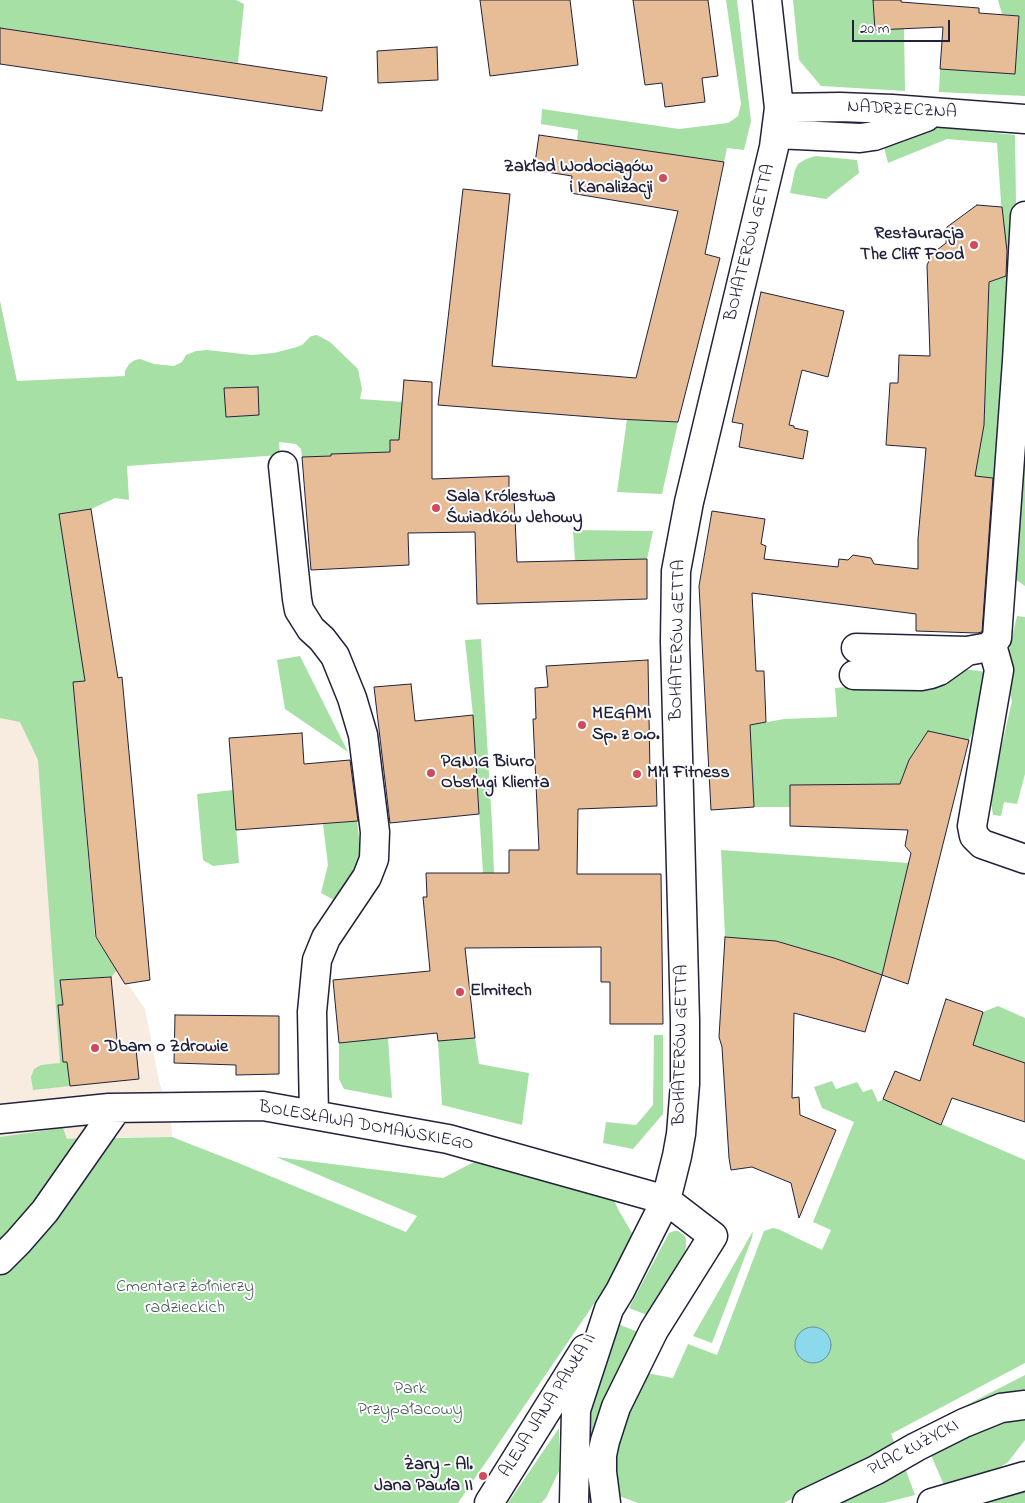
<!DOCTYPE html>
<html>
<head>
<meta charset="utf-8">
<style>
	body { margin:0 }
	#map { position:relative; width:1025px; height:1503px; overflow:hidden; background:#fff; font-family:"Indie Flower",sans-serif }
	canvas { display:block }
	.scale { position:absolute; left:852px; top:20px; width:98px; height:22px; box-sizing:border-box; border:2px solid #22223b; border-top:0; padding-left:6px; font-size:15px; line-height:18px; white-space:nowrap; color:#22223b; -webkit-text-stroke:4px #fff; paint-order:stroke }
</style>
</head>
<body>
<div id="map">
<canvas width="1025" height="1503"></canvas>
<div class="scale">20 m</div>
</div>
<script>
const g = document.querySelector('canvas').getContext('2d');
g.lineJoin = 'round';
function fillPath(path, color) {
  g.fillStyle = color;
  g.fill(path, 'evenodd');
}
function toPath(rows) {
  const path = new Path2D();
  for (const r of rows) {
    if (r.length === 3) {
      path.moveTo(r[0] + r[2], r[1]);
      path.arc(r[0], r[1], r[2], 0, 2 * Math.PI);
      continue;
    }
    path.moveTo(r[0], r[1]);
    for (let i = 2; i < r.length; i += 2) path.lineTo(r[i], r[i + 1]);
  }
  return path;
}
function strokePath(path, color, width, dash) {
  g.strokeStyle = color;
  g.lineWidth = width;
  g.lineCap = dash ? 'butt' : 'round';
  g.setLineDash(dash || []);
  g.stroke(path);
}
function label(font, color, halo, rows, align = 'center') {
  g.font = font + ' "Indie Flower",sans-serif';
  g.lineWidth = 4;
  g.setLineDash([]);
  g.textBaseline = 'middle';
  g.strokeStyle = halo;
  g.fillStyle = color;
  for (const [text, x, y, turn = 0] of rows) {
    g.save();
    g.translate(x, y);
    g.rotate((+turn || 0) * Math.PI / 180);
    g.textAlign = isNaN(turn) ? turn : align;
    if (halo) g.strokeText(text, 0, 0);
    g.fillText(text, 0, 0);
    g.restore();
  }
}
fillPath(toPath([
	[0,301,73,682,95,937,145,1009,159,1080,171,1121,172,1137,116,1137,0,1228]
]), '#f8ebe0');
fillPath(toPath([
	[0,0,236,0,244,4,238,63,1,28,0,33],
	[726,0,737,0,751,121,744,150,727,148,724,162,577,141,578,130,541,124,542,109,679,129,728,123,734,119,738,116,741,104],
	[793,0,873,0,875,29,904,28,905,91,821,86,799,60],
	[998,0,1025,0,1025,96,939,92,940,69,1015,74,1019,16,1002,14],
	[939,127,1015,135,1016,202,1015,275,1001,477,994,478,975,476,984,425,989,282,1010,275,1001,202,997,143,947,139,888,163,883,143,918,130],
	[816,156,857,160,859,173,826,199,790,193,795,170,798,164,806,159],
	[0,301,17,381,125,376,125,371,129,364,135,360,140,359,154,364,174,366,182,362,186,355,196,351,207,350,252,355,274,353,297,347,302,345,311,336,317,335,330,342,358,369,362,389,360,399,432,404,432,439,390,440,390,452,332,454,331,456,302,457,301,449,296,444,279,442,280,455,127,466,129,500,115,498,91,509,59,514,85,681,73,683,95,937,117,970,111,977,61,980,63,1005,58,1006,63,1062,67,1062,70,1086,33,1090,31,1077,34,1069,41,1065,60,1063,38,760,20,722,0,718],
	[257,387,259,415,226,417,225,388],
	[627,419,678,422,662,494,617,492],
	[1025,452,1025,586,1015,579],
	[573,530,653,531,647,559,575,561],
	[1017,616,1025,617,1025,774,1017,804,1004,802,1001,816,993,815,990,796,1012,701,1006,677,1008,655],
	[481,639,492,824,494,873,483,873,473,715,465,640],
	[300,656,348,752,285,709,277,660],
	[956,668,987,672,982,709,969,740,928,731,909,760,900,784,791,785,790,807,754,807,750,725,784,719,837,717,835,688,870,685],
	[233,790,239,863,213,866,203,860,197,794],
	[357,821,362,862,338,902,321,893,328,865,323,824],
	[721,850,909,863,882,975,834,958,776,941,725,937],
	[998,1006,1025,1018,1025,1063,982,1048,972,1047,983,1012],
	[654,1035,663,1035,663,1114,633,1149,603,1143,606,1122,636,1125,653,1105],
	[388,1038,392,1098,344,1089,339,1079,339,1043],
	[475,1038,479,1064,529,1073,522,1125,442,1105,438,1041],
	[832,1081,836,1089,857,1082,863,1092,872,1089,878,1102,883,1099,1025,1160,1025,1363,891,1434,896,1447,784,1503,638,1503,619,1496,616,1485,613,1447,646,1373,673,1378,688,1344,717,1355,764,1231,773,1228,778,1229,822,1250,831,1230,813,1222,854,1122,822,1108,814,1087],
	[63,1128,67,1139,80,1138,47,1191,0,1243,0,1137],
	[172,1137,231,1160,406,1232,417,1216,276,1157,443,1178,474,1162,512,1170,612,1196,619,1211,632,1233,628,1254,458,1503,0,1503,0,1275,19,1263,45,1234,106,1138],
	[674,1231,678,1231,684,1235,686,1239,686,1247,685,1252,667,1281,647,1315,629,1308,669,1233],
	[753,1231,752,1238,712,1343,693,1336],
	[618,1324,638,1332,616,1373,598,1419,592,1439,588,1470,588,1495,578,1494,578,1448],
	[1025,1375,1025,1392,921,1436,918,1430],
	[1025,1417,1025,1440,1008,1462,999,1468,972,1478,944,1485,930,1453,983,1429,1007,1421],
	[559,1428,559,1471,546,1498,541,1503,508,1503],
	[904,1465,915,1495,884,1503,834,1503],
	[1025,1491,1025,1503,973,1503]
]), '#a6e0a4');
const water = toPath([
	[813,1345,18]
]);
fillPath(water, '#8cd9eb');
strokePath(water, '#6290a5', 1);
const building = toPath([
	[480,0,570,0,578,65,490,76,480,0],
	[633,0,708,0,718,76,702,78,705,102,665,107,662,83,645,85,633,0],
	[873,0,901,0,901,2,979,8,979,13,1019,16,1015,74,940,69,943,27,875,30,873,0],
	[0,28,327,77,322,111,0,64,0,28],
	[437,47,438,80,378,83,377,51,437,47],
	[539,135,724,162,705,254,720,258,678,422,618,419,438,405,463,189,510,194,492,366,636,378,678,211,570,193,572,176,534,170,539,135],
	[977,205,1002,207,1007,251,1006,276,989,282,984,425,975,476,993,478,982,632,977,633,916,631,916,614,752,593,756,671,764,671,766,722,750,725,754,807,711,810,699,586,712,511,765,519,761,544,766,546,764,559,838,567,839,559,848,560,853,555,871,558,874,564,918,569,918,539,926,448,886,445,890,383,898,383,899,355,930,356,927,265,933,253,946,243,947,227,977,205],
	[761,292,844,311,828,377,802,370,789,425,794,426,794,428,808,431,803,459,739,447,743,424,732,422,761,292],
	[404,380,432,382,432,479,509,476,509,497,514,497,517,562,647,559,647,599,477,604,475,532,408,533,409,565,311,570,302,457,331,456,331,454,390,452,390,440,399,440,404,380],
	[258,387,259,415,226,417,224,388,258,387],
	[91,509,118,678,122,677,150,980,125,984,96,937,73,682,85,681,59,514,91,509],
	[648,660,650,772,656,773,657,806,578,809,577,874,661,874,663,1024,610,1024,610,982,601,982,601,947,465,948,475,1038,438,1041,437,1033,339,1043,333,980,430,971,423,897,427,897,426,873,509,873,509,850,539,850,533,719,536,719,535,688,548,687,546,666,648,660],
	[411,684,415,721,473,715,479,814,390,823,374,687,411,684],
	[928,731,969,740,908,984,882,975,911,853,905,846,908,830,790,826,790,785,900,784,909,760,928,731],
	[302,733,304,764,350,760,358,821,236,830,229,738,302,733],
	[725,937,776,941,834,958,882,975,865,1032,794,1013,792,1098,799,1097,800,1115,836,1130,799,1218,791,1183,752,1167,731,1170,729,1158,722,1047,719,1037,725,937],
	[111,977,118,1050,136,1049,139,1079,70,1086,67,1062,63,1062,58,1005,63,1005,60,980,111,977],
	[946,999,983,1012,973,1045,1025,1063,1025,1122,952,1098,941,1125,883,1099,895,1071,920,1081,946,999],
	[175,1015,279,1016,279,1074,236,1075,236,1065,174,1063,175,1015]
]);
fillPath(building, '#e7bd97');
strokePath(building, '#22223b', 1);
const minor = toPath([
	[779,108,840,107,892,109,1025,119],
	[776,134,860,138,874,136,926,117],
	[283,466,297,599,299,610,311,629,322,639,335,656,352,698,363,735,375,832,374,859,367,877,326,938,317,960,312,1012,314,1115],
	[992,645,999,670,972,826,974,836,982,844,1025,859],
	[856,648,967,651,989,647,997,638,1017,361,1025,216],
	[854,675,921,676,931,674,939,671,967,651],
	[0,1119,109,1108,263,1106,448,1139,666,1200,713,1236,654,1330,616,1407,605,1441,602,1455,602,1472,606,1503],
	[0,1260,18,1242,45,1211,117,1108],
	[489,1503,585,1349],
	[574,1503,576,1410,609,1309,620,1291,666,1200,677,1156,681,1134,685,1084,685,1020,675,642,676,571,689,502,774,147,779,108,767,0],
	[807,1503,876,1470,916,1447,964,1423,1001,1408,1025,1405],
	[932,1503,1025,1476]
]);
strokePath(minor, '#22223b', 31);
strokePath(minor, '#fff', 28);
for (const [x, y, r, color] of [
	[663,178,5,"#d1495b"],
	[974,245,5,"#d1495b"],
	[436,508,5,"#d1495b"],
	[582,725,5,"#d1495b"],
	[431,773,5,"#d1495b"],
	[637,774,5,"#d1495b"],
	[460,992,5,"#d1495b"],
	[95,1048,5,"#d1495b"],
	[483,1476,5,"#d1495b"]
]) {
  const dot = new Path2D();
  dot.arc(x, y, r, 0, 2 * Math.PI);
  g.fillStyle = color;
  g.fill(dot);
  strokePath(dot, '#fff', 2);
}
label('18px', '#22223b', '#fff', [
	["NADRZECZNA",902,111,3],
	["BOHATERÓW GETTA",751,243,-76],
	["BOHATERÓW GETTA",679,640,-89],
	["BOHATERÓW GETTA",682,1045,-89],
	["BOLESŁAWA DOMAŃSKIEGO",366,1127,10],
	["ALEJA JANA PAWŁA II",549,1406,-58],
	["PLAC ŁUŻYCKI",914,1449,-28]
]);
label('bold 18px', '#22223b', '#fff', [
	["Zakład Wodociągów",653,168,"right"],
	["i Kanalizacji",653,189,"right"],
	["Restauracja",964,235,"right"],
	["The Cliff Food",964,256,"right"],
	["Sala Królestwa",446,498],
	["Świadków Jehowy",446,519],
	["MEGAMI",592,715],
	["Sp. z o.o.",592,736],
	["PGNIG Biuro",441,763],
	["Obsługi Klienta",441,784],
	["MM Fitness",647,774],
	["Elmitech",470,992],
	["Dbam o Zdrowie",105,1048],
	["Żary - Al.",473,1466,"right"],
	["Jana Pawła II",473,1487,"right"]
], 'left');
label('18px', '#4a5b5a', '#fff', [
	["Cmentarz żołnierzy",185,1288],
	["radzieckich",185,1309],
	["Park",410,1390],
	["Przypałacowy",410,1411]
]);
</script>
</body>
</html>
